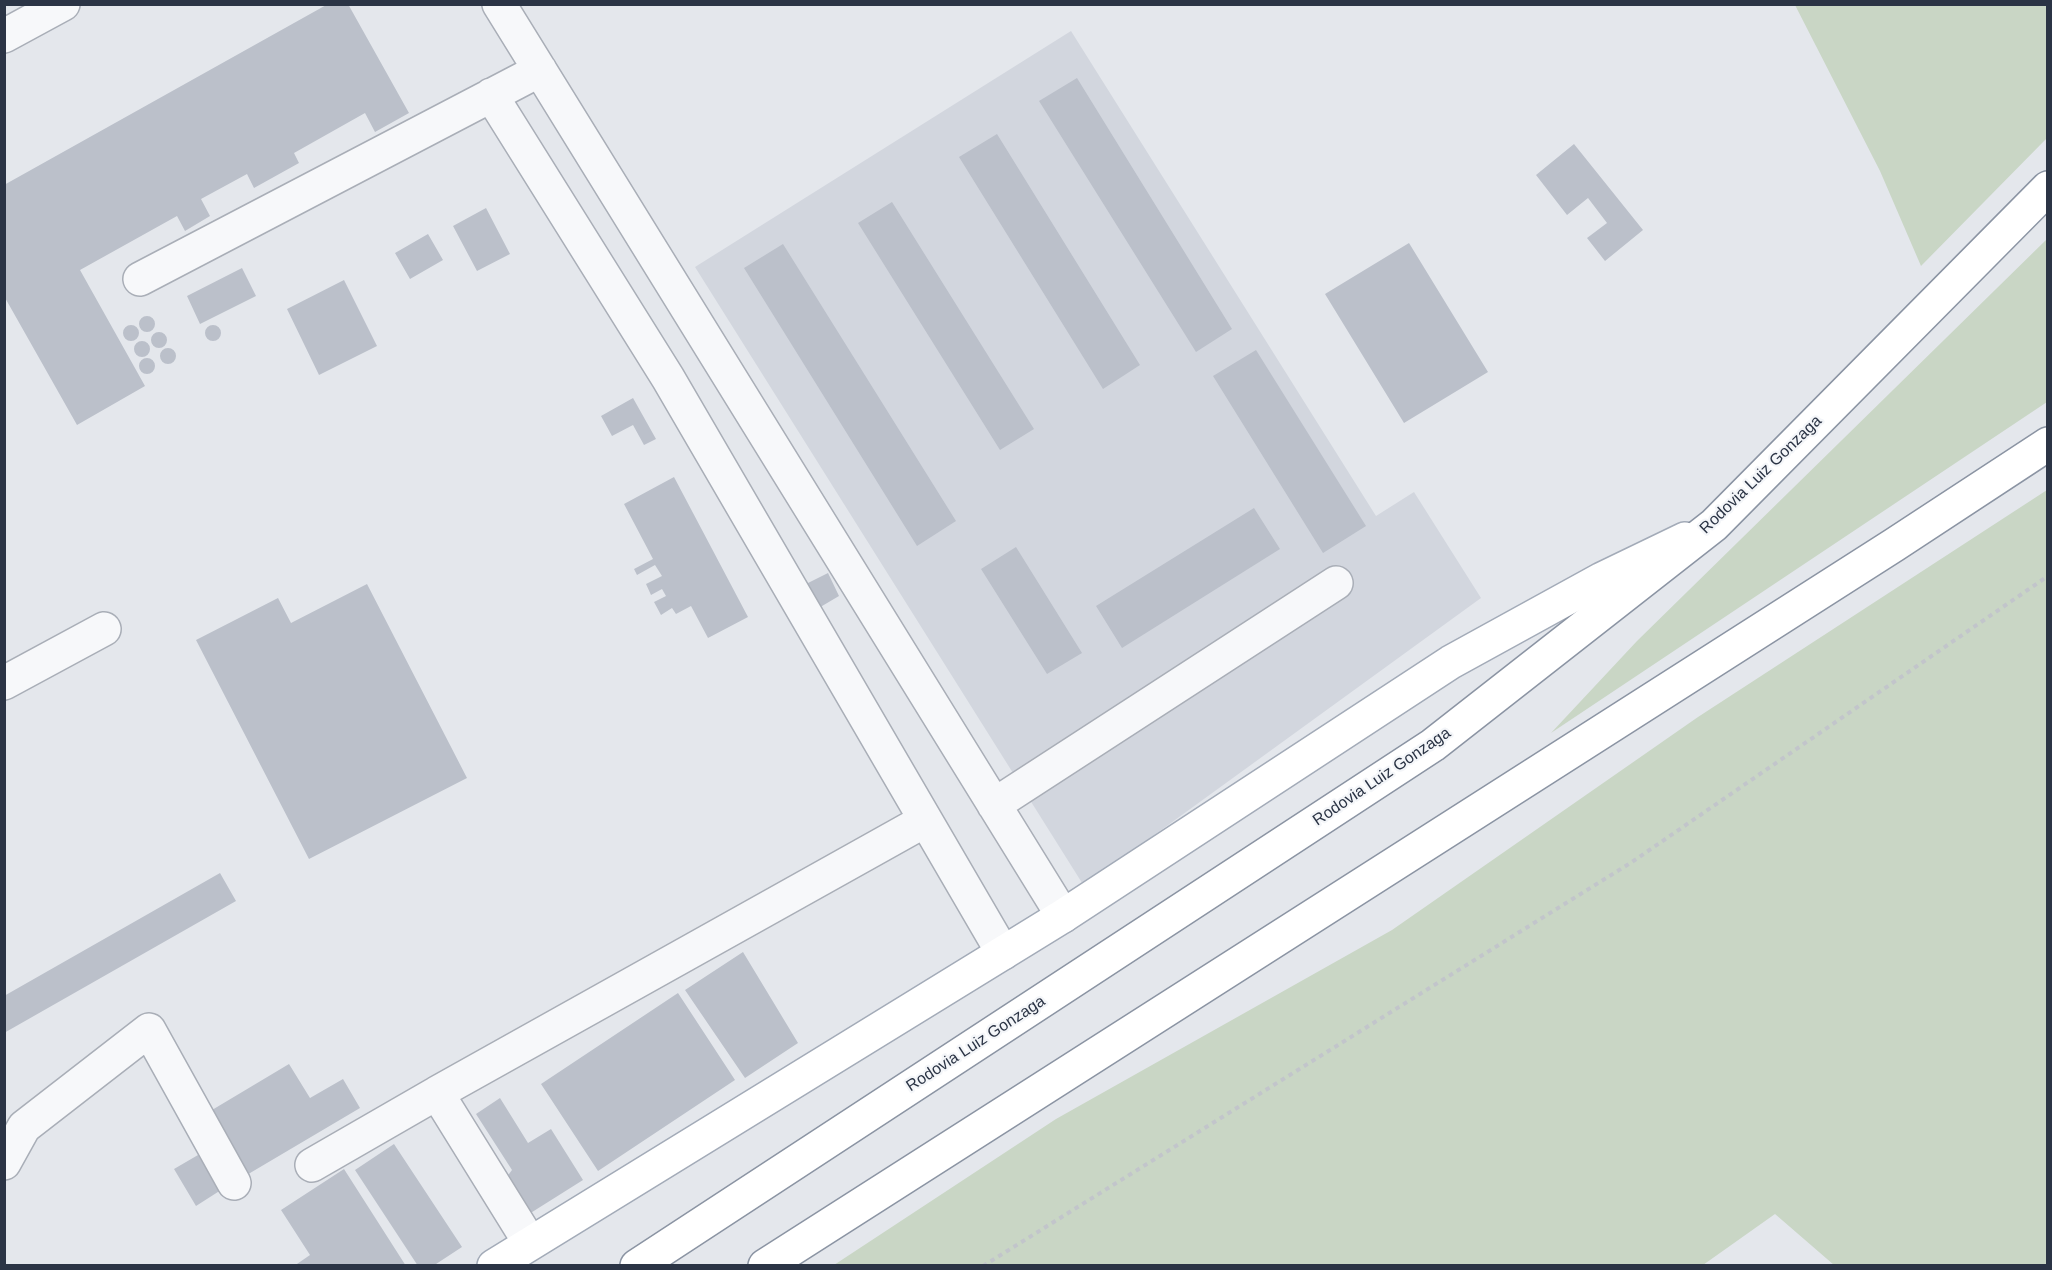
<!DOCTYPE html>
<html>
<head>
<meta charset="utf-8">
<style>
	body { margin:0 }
	#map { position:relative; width:2052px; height:1270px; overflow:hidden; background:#e4e7ec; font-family:Helvetica,sans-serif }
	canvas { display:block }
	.frame { position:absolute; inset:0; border:6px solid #2b3445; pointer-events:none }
</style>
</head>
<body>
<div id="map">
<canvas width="2052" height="1270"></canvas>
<div class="frame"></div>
</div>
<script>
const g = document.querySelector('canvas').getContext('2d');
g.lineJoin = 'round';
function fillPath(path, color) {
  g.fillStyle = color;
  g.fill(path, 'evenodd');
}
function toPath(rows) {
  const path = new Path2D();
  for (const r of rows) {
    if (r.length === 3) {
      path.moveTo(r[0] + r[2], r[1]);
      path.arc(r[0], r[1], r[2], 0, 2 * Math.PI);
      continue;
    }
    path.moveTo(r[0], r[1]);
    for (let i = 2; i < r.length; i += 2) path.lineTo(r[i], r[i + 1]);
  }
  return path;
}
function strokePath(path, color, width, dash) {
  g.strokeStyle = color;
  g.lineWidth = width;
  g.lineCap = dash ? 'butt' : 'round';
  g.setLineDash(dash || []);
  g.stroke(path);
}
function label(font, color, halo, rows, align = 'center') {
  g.font = font + ' Helvetica,sans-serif';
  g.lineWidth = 4.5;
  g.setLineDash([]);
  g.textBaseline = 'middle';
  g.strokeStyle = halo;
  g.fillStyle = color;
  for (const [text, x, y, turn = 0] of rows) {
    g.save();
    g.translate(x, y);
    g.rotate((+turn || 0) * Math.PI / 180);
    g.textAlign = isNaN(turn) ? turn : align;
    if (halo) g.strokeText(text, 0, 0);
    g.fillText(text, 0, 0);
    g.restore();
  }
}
fillPath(toPath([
	[1071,31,1376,516,1414,492,1481,598,1084,886,695,267]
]), '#d2d6de');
fillPath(toPath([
	[1795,5,2047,5,2047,138,1921,266,1880,171],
	[2047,239,2047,402,1551,733,1637,641],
	[2047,490,2047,1265,1834,1265,1775,1214,1703,1265,834,1265,1056,1119,1392,930,1698,717]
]), '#c9d6c5');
fillPath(toPath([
	[328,4,348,4,409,113,375,132,365,113,294,153,299,163,254,188,247,174,201,199,210,216,185,231,177,216,80,270,145,386,77,425,4,296,4,185],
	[1077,78,1232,329,1196,352,1039,101],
	[997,134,1140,365,1103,389,959,157],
	[1574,144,1643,230,1605,261,1587,238,1607,223,1588,198,1567,215,1536,175],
	[892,202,1034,429,1000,450,858,223],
	[486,208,510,254,477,271,453,226],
	[428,234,443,260,410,279,395,253],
	[1409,243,1488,372,1404,423,1325,294],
	[783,244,956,521,917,546,744,268],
	[242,268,256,296,200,324,187,296],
	[344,280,377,346,319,375,287,309],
	[147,324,8],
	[131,333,8],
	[213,333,8],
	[159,340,8],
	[142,349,8],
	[168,356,8],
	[1256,350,1366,526,1323,553,1213,376],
	[147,366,8],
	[633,398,656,439,644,445,633,425,612,436,601,416],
	[674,477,748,617,708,638,691,606,676,614,672,608,661,615,654,602,666,596,662,589,651,595,646,584,662,576,655,565,637,575,634,569,653,559,624,504],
	[1254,508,1280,549,1122,648,1096,606],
	[1016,547,1082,653,1047,674,981,569],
	[828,573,839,596,817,609,804,585],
	[367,584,467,778,309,859,196,640,278,598,291,623],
	[220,873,236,901,4,1033,4,996],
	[743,952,798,1043,745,1078,685,990],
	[678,993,735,1080,598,1171,541,1084],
	[289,1064,310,1098,343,1079,360,1108,245,1176,207,1113],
	[500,1098,528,1143,551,1129,583,1180,529,1214,506,1178,512,1170,476,1114],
	[394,1144,462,1247,433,1266,418,1266,355,1170],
	[198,1155,221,1190,196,1206,174,1169],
	[344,1169,406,1266,294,1266,310,1255,281,1210]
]), '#bbc0ca');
const minor = toPath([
	[499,4,1063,916],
	[4,36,63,4],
	[491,95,668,378,1003,953],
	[140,279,540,70],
	[4,683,104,629],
	[994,805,1336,583],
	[437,1093,924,821],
	[4,1163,24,1127,149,1030,234,1183],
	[312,1165,437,1093,530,1243]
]);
const major = toPath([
	[494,1266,1063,916,1451,662,1602,579,1685,539]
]);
const highway = toPath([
	[637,1266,1433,745,1714,525,2048,188],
	[765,1266,1894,545,2048,444]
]);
strokePath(minor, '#a9aeb7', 36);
strokePath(major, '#a3abb8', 36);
strokePath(highway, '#8b94a3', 36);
strokePath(toPath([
	[983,1266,1632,862,2048,576]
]), '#c2c5cb', 4, [4.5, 4.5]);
strokePath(minor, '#f7f8fa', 33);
strokePath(major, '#fff', 33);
strokePath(highway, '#fff', 33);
label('16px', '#2b3445', '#f4f6f9', [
	["Rodovia Luiz Gonzaga",1761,475,-44],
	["Rodovia Luiz Gonzaga",1382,777,-34],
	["Rodovia Luiz Gonzaga",976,1044,-33]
]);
</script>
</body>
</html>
